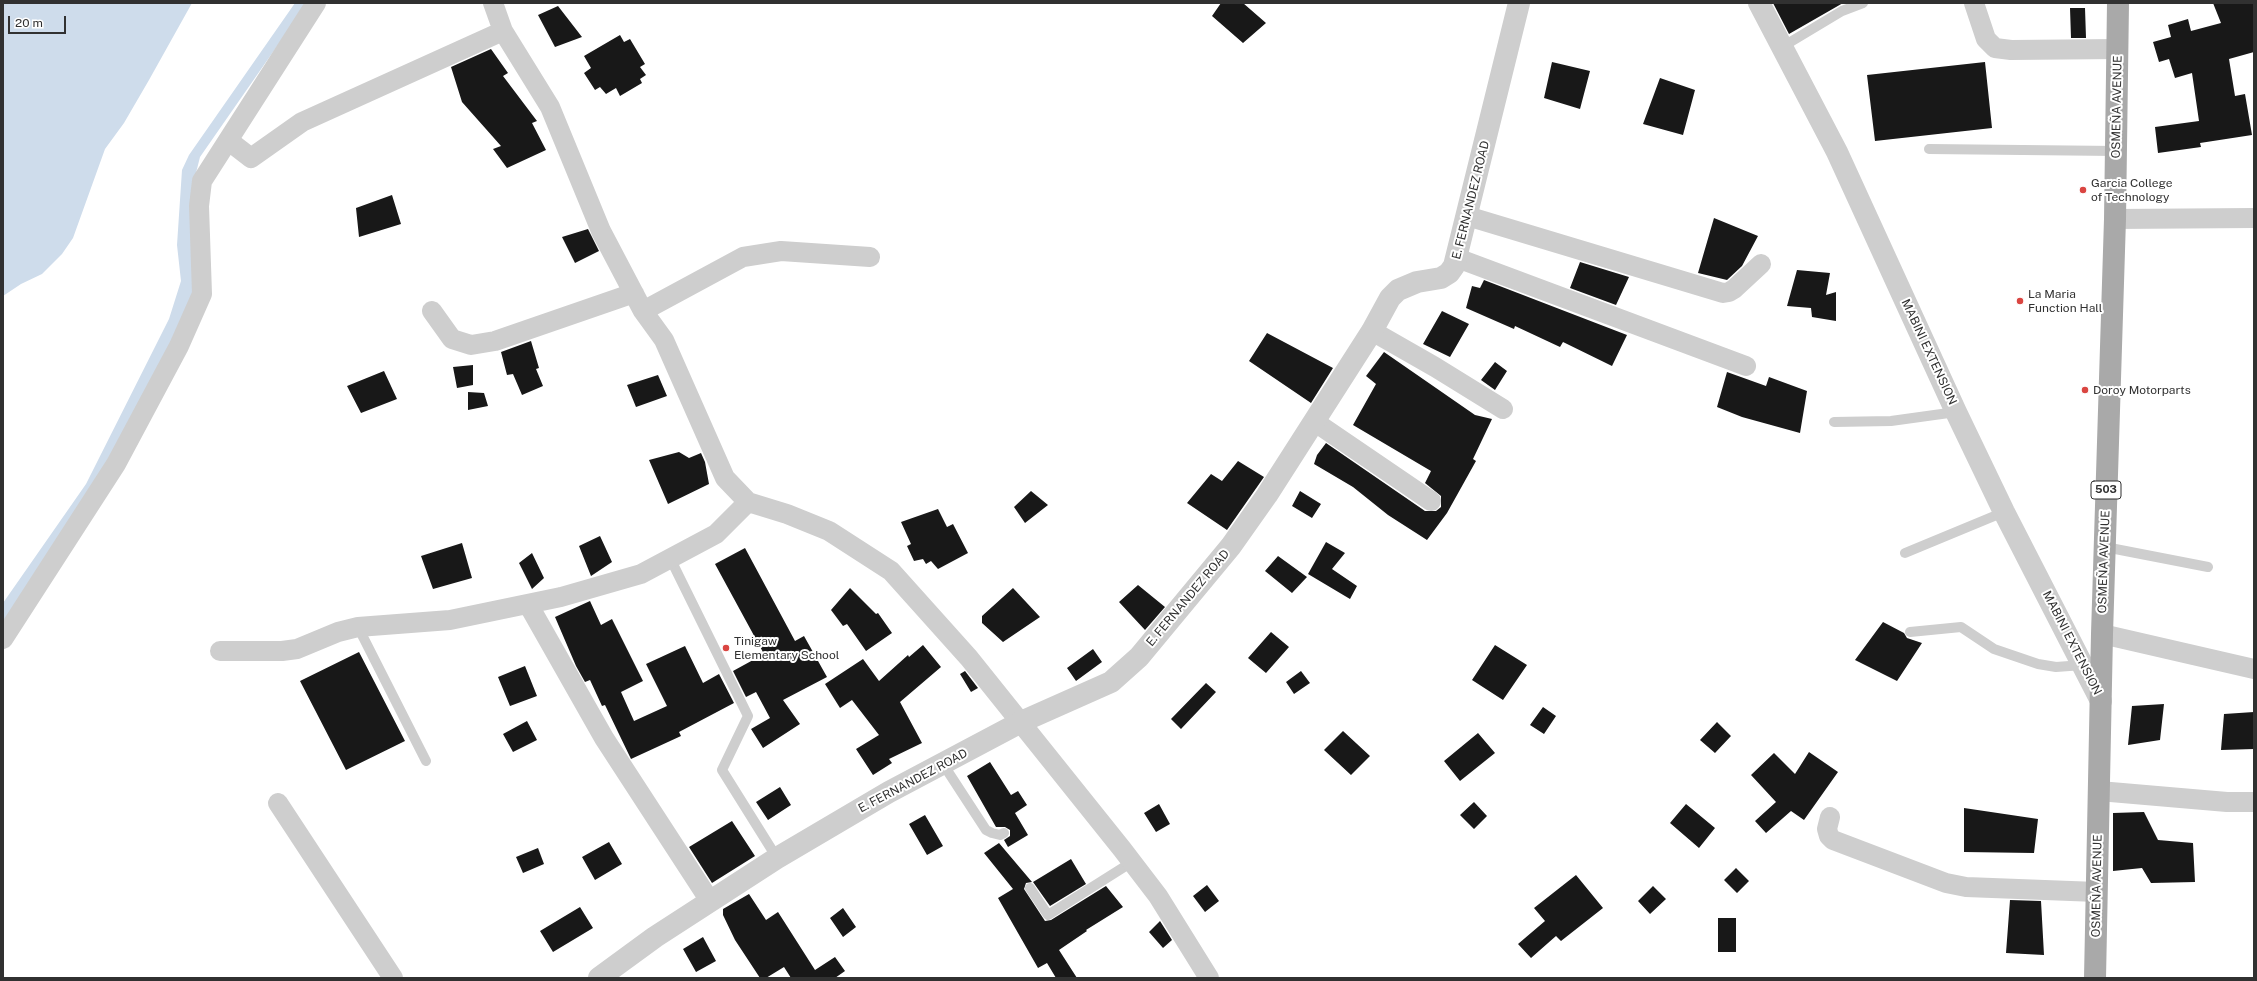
<!DOCTYPE html>
<html>
<head>
<meta charset="utf-8">
<style>
	body { margin:0 }
	#map { position:relative; width:2257px; height:981px; overflow:hidden; background:#fff; font-family:"Public Sans",sans-serif }
	canvas { display:block }
	.frame { position:absolute; inset:0; border:4px solid #313131; pointer-events:none }
	.scale { position:absolute; left:8px; top:16px; width:58px; height:18px; box-sizing:border-box; border:2px solid #313131; border-top:0; padding-left:5px; font-size:12px; line-height:14px; white-space:nowrap; color:#313131; -webkit-text-stroke:3px #fff; paint-order:stroke }
</style>
</head>
<body>
<div id="map">
<canvas width="2257" height="981"></canvas>
<div class="frame"></div>
<div class="scale">20 m</div>
</div>
<script>
const g = document.querySelector('canvas').getContext('2d');
g.lineJoin = 'round';
function fillPath(path, color) {
  g.fillStyle = color;
  g.fill(path, 'evenodd');
}
function toPath(rows) {
  const path = new Path2D();
  for (const r of rows) {
    path.moveTo(r[0], r[1]);
    for (let i = 2; i < r.length; i += 2) path.lineTo(r[i], r[i + 1]);
  }
  return path;
}
function strokePath(path, color, width, dash) {
  g.strokeStyle = color;
  g.lineWidth = width;
  g.lineCap = dash ? 'butt' : 'round';
  g.setLineDash(dash || []);
  g.stroke(path);
}
function label(font, color, halo, rows, align = 'center') {
  g.font = font + ' "Public Sans",sans-serif';
  g.lineWidth = 4;
  g.setLineDash([]);
  g.textBaseline = 'middle';
  g.strokeStyle = halo;
  g.fillStyle = color;
  for (const [text, x, y, turn = 0] of rows) {
    g.save();
    g.translate(x, y);
    g.rotate((+turn || 0) * Math.PI / 180);
    g.textAlign = isNaN(turn) ? turn : align;
    if (halo) g.strokeText(text, 0, 0);
    g.fillText(text, 0, 0);
    g.restore();
  }
}
fillPath(toPath([
	[3,3,192,3,149,80,124,123,105,149,73,238,62,254,42,274,21,284,3,296],
	[295,3,307,3,200,157,192,189,195,285,186,321,97,486,3,628,3,603,86,484,169,319,181,281,177,245,182,170,189,155]
]), '#cedceb');
fillPath(toPath([
	[1221,3,1243,3,1266,23,1243,43,1212,16],
	[1773,3,1843,3,1789,34],
	[2213,3,2254,3,2254,52,2229,59,2235,96,2245,94,2252,135,2200,143,2201,147,2158,153,2155,127,2199,121,2192,73,2175,78,2169,59,2159,62,2153,42,2171,37,2168,25,2188,19,2191,31,2221,23],
	[558,6,582,37,555,47,538,15],
	[2070,8,2085,8,2086,38,2071,38],
	[620,35,624,42,630,39,645,64,640,67,646,75,640,79,642,83,620,96,616,88,606,94,600,87,595,90,584,73,591,68,584,56],
	[491,49,508,73,503,76,537,121,532,123,546,150,507,168,493,149,501,146,462,102,451,67],
	[1552,62,1590,71,1580,109,1544,98],
	[1985,62,1992,128,1875,141,1867,75],
	[1660,78,1695,90,1683,135,1643,124],
	[392,195,401,224,359,237,356,208],
	[1714,218,1758,236,1742,266,1727,280,1698,273],
	[588,229,599,251,575,263,562,237],
	[1580,262,1629,277,1616,305,1570,288],
	[1797,270,1830,273,1826,295,1836,292,1836,321,1812,317,1811,308,1787,306],
	[1484,280,1627,335,1612,366,1563,342,1560,347,1515,326,1514,329,1466,308,1472,286,1480,288],
	[1442,311,1469,324,1450,357,1423,344],
	[1267,333,1333,368,1311,403,1249,361],
	[531,341,539,368,536,369,543,386,522,395,513,374,507,375,501,352],
	[1384,352,1475,415,1492,419,1473,459,1476,461,1447,513,1427,540,1388,515,1353,487,1314,464,1317,455,1326,443,1425,511,1436,511,1441,507,1441,496,1425,483,1431,471,1353,425,1376,384,1366,376],
	[1495,362,1507,371,1495,390,1481,380],
	[473,365,473,385,457,388,453,367],
	[384,371,397,399,361,413,347,386],
	[1727,372,1766,386,1769,377,1807,391,1800,433,1742,417,1717,407],
	[658,375,667,396,636,407,627,385],
	[468,392,484,393,488,406,468,410],
	[679,452,689,458,701,453,705,462,709,484,668,504,649,460],
	[1238,461,1264,477,1227,530,1187,503,1211,474,1222,481],
	[1031,491,1048,505,1025,523,1014,507],
	[1300,491,1321,504,1312,518,1292,506],
	[938,509,947,527,953,524,968,553,938,569,931,561,926,564,923,559,914,561,907,546,911,544,901,522],
	[600,536,612,562,591,576,579,546],
	[1326,542,1345,553,1332,569,1357,586,1350,599,1308,574],
	[462,543,472,578,433,589,421,556],
	[745,548,795,641,804,636,827,677,783,700,800,724,763,748,751,729,770,718,756,692,746,697,733,671,764,654,715,564],
	[532,553,544,578,532,589,519,563],
	[1278,556,1307,577,1292,593,1265,571],
	[1138,585,1165,607,1145,630,1119,602],
	[850,588,876,614,878,613,892,633,866,651,847,624,843,626,831,610],
	[1013,588,1040,617,1003,642,982,623,982,616],
	[590,601,601,625,612,619,643,681,621,692,634,721,667,706,646,664,685,646,703,683,719,674,734,703,679,732,681,736,631,759,605,705,602,706,590,680,585,682,576,666,555,617],
	[1883,622,1904,633,1907,638,1922,643,1897,681,1855,660],
	[1271,632,1289,647,1266,673,1248,658],
	[923,645,941,667,900,702,922,743,889,759,892,763,873,775,856,749,879,735,852,700,840,708,825,684,863,659,879,681,908,655,909,657],
	[1495,645,1527,665,1503,700,1472,680],
	[1093,649,1102,662,1076,681,1067,668],
	[359,652,405,741,346,770,300,681],
	[525,666,537,696,510,706,498,677],
	[965,671,978,688,971,692,960,674],
	[1301,671,1310,683,1294,694,1286,682],
	[1206,683,1216,692,1181,729,1171,719],
	[2164,704,2160,740,2128,745,2132,706],
	[1543,707,1556,716,1544,734,1530,725],
	[2254,712,2254,749,2221,750,2224,714],
	[527,721,537,740,513,752,503,734],
	[1717,722,1731,736,1715,753,1700,740],
	[1343,731,1370,756,1351,775,1324,750],
	[1478,733,1495,753,1460,781,1444,761],
	[1809,752,1838,772,1804,820,1791,811,1766,833,1755,821,1776,802,1751,775,1774,753,1795,774],
	[990,762,1011,795,1018,791,1027,805,1015,813,1028,835,1008,847,1004,840,1010,836,1010,830,1005,827,996,827,967,776],
	[780,787,791,805,768,820,756,802],
	[1474,802,1487,816,1474,829,1460,815],
	[1159,804,1170,824,1156,832,1144,813],
	[1686,804,1715,828,1699,848,1670,823],
	[1964,808,2038,819,2034,853,1964,852],
	[2144,812,2158,840,2193,843,2195,882,2151,883,2142,868,2113,871,2113,813],
	[925,815,943,846,927,855,909,824],
	[732,821,755,856,712,883,689,847],
	[609,842,622,864,595,880,582,857],
	[999,843,1032,882,1026,883,1024,889,1045,921,1051,920,1106,886,1123,907,1086,930,1087,931,1059,950,1077,978,1056,978,1047,963,1038,968,998,898,1013,889,984,853],
	[538,848,544,864,523,873,516,857],
	[1071,859,1086,884,1050,906,1033,882],
	[1736,868,1749,881,1737,893,1724,880],
	[1576,875,1603,908,1561,941,1556,936,1531,958,1518,944,1545,921,1534,908],
	[1207,885,1219,901,1205,912,1193,896],
	[1653,886,1666,899,1650,914,1638,901],
	[749,894,766,920,778,912,815,970,835,957,845,971,835,978,791,978,784,967,766,978,760,978,735,940,723,915,723,909],
	[2010,900,2041,901,2044,955,2006,953],
	[580,907,593,928,553,952,540,931],
	[843,908,856,927,843,937,830,918],
	[1718,918,1736,918,1736,952,1718,952],
	[1160,921,1172,940,1163,948,1149,932],
	[703,937,716,961,696,972,683,949]
]), '#181818');
strokePath(toPath([
	[1782,47,1842,11,1863,3],
	[1929,149,2116,151],
	[1834,422,1891,421,1956,412],
	[2105,547,2208,567],
	[1905,553,2004,512],
	[670,558,748,716,722,770,777,858],
	[358,627,426,761],
	[1910,632,1961,627,1994,649,2038,664,2056,667,2083,665],
	[943,764,986,830,992,833,1000,835,1004,833],
	[1030,888,1048,915,1132,862]
]), '#cecece', 10);
strokePath(toPath([
	[493,3,503,31,550,107,601,231,643,311,664,340,725,478,748,502,787,514,829,531,891,571,969,658,1122,849,1158,896,1209,978],
	[1974,3,1986,39,1995,48,2011,50,2118,49],
	[229,141,251,158,302,122,503,31],
	[1467,216,1723,293,1729,292,1734,289,1761,264],
	[2115,219,2254,218],
	[1457,258,1746,366],
	[432,311,452,339,471,345,495,341,634,293],
	[643,311,743,257,781,251,870,257],
	[1372,331,1435,367,1503,409],
	[1315,422,1431,501],
	[528,604,604,738,710,901],
	[2102,634,2254,669],
	[3,639,116,464,179,346,202,294,199,206,202,181,316,3],
	[220,651,282,651,297,649,338,632,358,627,450,620,561,597,641,574,716,534,748,502],
	[2099,791,2227,802,2254,802],
	[278,803,393,978],
	[1830,817,1827,829,1829,836,1833,840,1946,883,1966,887,2097,892]
]), '#cecece', 20);
strokePath(toPath([
	[1759,3,1837,152,1956,412,2004,512,2101,701],
	[599,978,655,937,777,858,889,792,1021,722,1111,682,1139,657,1231,546,1267,495,1372,331,1390,298,1398,290,1417,282,1441,278,1449,273,1454,266,1519,3]
]), '#cecece', 22);
strokePath(toPath([
	[2095,978,2102,634,2115,219,2118,3]
]), '#a9a9a9', 22);
for (const [x, y, r, color] of [
	[2083,190,4,"#da4541"],
	[2020,301,4,"#da4541"],
	[2085,390,4,"#da4541"],
	[726,648,4,"#da4541"]
]) {
  const dot = new Path2D();
  dot.arc(x, y, r, 0, 2 * Math.PI);
  g.fillStyle = color;
  g.fill(dot);
  strokePath(dot, '#fff', 1.5);
}
for (const [x, y, w] of [
	[2106,490,30]
]) {
  const box = new Path2D();
  box.roundRect(x - w / 2, y - 9, w, 18, 3);
  g.fillStyle = '#fff';
  g.fill(box);
  strokePath(box, '#313131', 1);
}
label('bold 11px', '#313131', null, [
	["503",2106,490]
]);
label('12px', '#313131', '#fff', [
	["OSMEÑA AVENUE",2117,107,-89],
	["E. FERNANDEZ ROAD",1471,200,-76],
	["MABINI EXTENSION",1929,352,65],
	["OSMEÑA AVENUE",2104,562,-88],
	["E. FERNANDEZ ROAD",1188,598,-50],
	["MABINI EXTENSION",2072,643,63],
	["E. FERNANDEZ ROAD",913,781,-28],
	["OSMEÑA AVENUE",2097,886,-89]
]);
label('12px', '#313131', '#fff', [
	["Garcia College",2091,183],
	["of Technology",2091,197],
	["La Maria",2028,294],
	["Function Hall",2028,308],
	["Doroy Motorparts",2093,390],
	["Tinigaw",734,641],
	["Elementary School",734,655]
], 'left');
</script>
</body>
</html>
